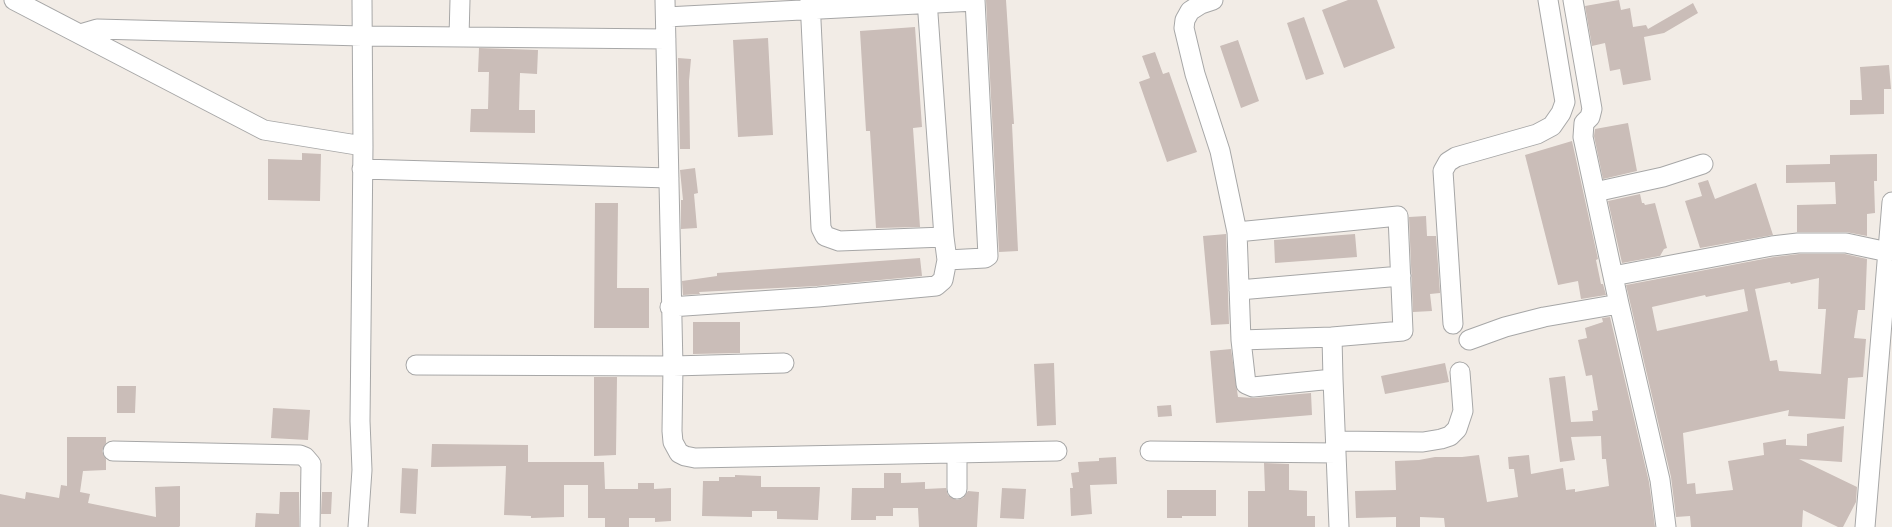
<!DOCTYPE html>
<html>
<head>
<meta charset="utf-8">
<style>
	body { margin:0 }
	canvas { display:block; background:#f2ece6 }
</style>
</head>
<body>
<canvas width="1892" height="527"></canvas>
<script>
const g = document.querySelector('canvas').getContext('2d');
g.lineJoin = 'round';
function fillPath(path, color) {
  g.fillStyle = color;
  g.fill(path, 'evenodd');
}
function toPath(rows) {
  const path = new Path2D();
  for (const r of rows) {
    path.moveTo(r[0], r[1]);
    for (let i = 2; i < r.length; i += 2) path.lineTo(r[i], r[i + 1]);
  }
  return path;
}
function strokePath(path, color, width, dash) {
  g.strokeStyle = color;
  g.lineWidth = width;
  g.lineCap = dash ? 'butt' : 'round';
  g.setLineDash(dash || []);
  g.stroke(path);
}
fillPath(toPath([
	[986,0,1006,0,1014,124,1012,124,1018,251,999,252],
	[1348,0,1377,0,1395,48,1344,68,1322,10],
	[1619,0,1621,10,1630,8,1633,27,1646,25,1648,29,1693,3,1698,13,1664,33,1644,37,1651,80,1623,85,1620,69,1610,71,1605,43,1592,46,1585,6],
	[1304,17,1324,74,1306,80,1287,23],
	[915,27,922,127,913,128,920,227,876,228,870,131,866,131,860,31],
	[768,38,773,135,738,137,733,40],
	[1238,40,1259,101,1241,108,1220,46],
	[479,48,538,50,537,74,520,73,519,110,535,110,535,133,470,132,471,109,488,109,489,72,478,72],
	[1155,52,1163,74,1169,72,1197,152,1167,162,1139,82,1150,78,1142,56],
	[678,58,691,59,689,81,690,149,680,149],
	[1889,65,1891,89,1884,89,1884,114,1850,115,1850,100,1862,100,1860,67],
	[1628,123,1637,171,1603,179,1594,136,1595,129],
	[1572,141,1598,259,1596,260,1601,284,1603,284,1606,295,1581,299,1578,281,1558,285,1525,155],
	[302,153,321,154,320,201,268,200,268,159,302,160],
	[1877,154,1877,181,1874,181,1875,213,1867,214,1867,236,1846,232,1797,232,1797,205,1836,204,1835,182,1786,183,1786,165,1830,164,1830,155],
	[695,168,698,193,694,194,697,228,681,229,681,200,683,200,680,170],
	[1708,180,1715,199,1756,183,1773,235,1700,248,1685,201,1702,196,1698,183],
	[1640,194,1642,203,1644,203,1645,205,1655,203,1667,248,1664,249,1660,256,1622,263,1608,201],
	[595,203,618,203,617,288,649,288,649,328,594,328],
	[1426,216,1427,236,1436,236,1440,293,1430,294,1432,311,1413,312,1409,217],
	[1226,234,1229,324,1211,325,1203,236],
	[1355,234,1357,257,1275,263,1274,240],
	[1799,254,1845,254,1867,259,1865,310,1858,310,1854,338,1866,339,1863,377,1848,378,1845,419,1788,416,1789,410,1683,433,1687,484,1695,483,1696,494,1733,490,1728,461,1764,455,1763,443,1786,439,1786,445,1807,446,1807,434,1844,426,1842,462,1799,459,1857,487,1856,502,1843,527,1838,527,1803,510,1802,527,1691,527,1690,516,1676,517,1671,477,1626,285,1774,257],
	[1819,278,1818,309,1826,309,1821,374,1779,371,1777,360,1770,361,1755,289,1790,282,1791,284],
	[1744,289,1748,311,1657,331,1652,307,1705,295,1706,297],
	[920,258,922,276,817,286,699,292,700,294,683,295,682,281,717,276,717,273],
	[1610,317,1649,482,1655,527,1445,527,1444,518,1420,517,1420,527,1396,527,1396,517,1356,518,1355,491,1396,490,1395,461,1419,460,1435,457,1462,457,1479,455,1487,502,1518,497,1514,469,1509,469,1508,457,1529,455,1531,474,1563,468,1566,490,1575,489,1575,492,1609,486,1606,459,1602,459,1601,436,1571,437,1575,460,1560,462,1549,378,1565,376,1571,422,1593,421,1592,411,1598,410,1592,375,1586,376,1578,340,1587,338,1585,328,1603,322,1602,318],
	[693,322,740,322,740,353,693,354],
	[1231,349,1238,397,1254,398,1311,393,1312,415,1216,423,1210,351],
	[1054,363,1056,425,1037,426,1034,364],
	[1445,363,1449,382,1385,394,1381,376],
	[594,377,617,377,616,455,594,456],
	[117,386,136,386,135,413,117,413],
	[1171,405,1172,416,1158,417,1157,406],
	[273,408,310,410,308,440,271,438],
	[67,437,106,437,106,443,102,451,106,459,106,470,83,471,80,492,90,494,88,503,156,517,155,487,180,486,180,526,179,527,0,527,0,494,25,499,26,492,59,498,61,485,67,486],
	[432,444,528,445,528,462,604,462,605,489,638,489,638,483,654,483,654,489,671,488,671,521,655,522,655,518,629,518,629,527,605,527,605,518,588,518,588,485,564,485,564,517,531,518,531,516,504,515,506,466,431,467],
	[1116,457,1117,484,1090,485,1092,514,1071,516,1070,488,1073,488,1071,473,1079,472,1078,462,1099,461,1099,458],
	[1264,463,1289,464,1289,490,1307,491,1307,516,1315,516,1315,527,1248,527,1248,491,1265,491],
	[402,468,418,469,416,514,400,513],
	[884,473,901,473,901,483,925,482,925,489,946,488,948,495,957,500,963,498,968,491,979,492,977,527,919,527,918,508,893,508,893,516,876,516,876,520,851,520,852,488,884,488],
	[735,475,761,476,761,487,820,487,818,520,777,519,777,511,752,511,752,517,702,516,703,481,719,481,719,477,735,477],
	[1002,488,1026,489,1024,519,1000,518],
	[1167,490,1216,490,1216,516,1182,516,1182,518,1167,518],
	[280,492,299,492,299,527,255,527,256,513,279,514],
	[322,492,332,492,331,514,321,514]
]), '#cabdb8');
const minor = toPath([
	[14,0,264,130,363,146],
	[665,0,673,366,672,431,673,442,679,453,685,456,695,458,1057,451],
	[810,0,821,228,825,236,839,241,944,237,927,0],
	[1213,0,1201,4,1190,11,1185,20,1184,28,1195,74,1220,151,1237,232],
	[1573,0,1592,109,1590,117,1584,123,1583,137,1613,276],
	[666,17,975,1],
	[80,34,97,29,362,36,666,39],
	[459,37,460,0],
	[362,169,669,178],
	[1595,192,1663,177,1703,164],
	[944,237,947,260,985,258,988,256,975,0],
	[1239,290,1401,276],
	[1619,304,1660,480,1666,527],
	[670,307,818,297,936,286,943,280,947,260],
	[1453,324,1443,171,1448,162,1456,157,1537,134,1552,126,1561,113,1565,102,1548,0],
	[1241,340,1332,337],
	[1469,340,1505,327,1544,317,1619,304,1613,276,1772,246,1798,243,1846,243,1888,252],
	[416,365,673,366,784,363],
	[1333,379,1253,387,1246,384,1241,340,1237,232,1398,216,1403,331,1332,337,1333,379,1339,527],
	[1336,441,1423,442,1441,439,1450,436,1457,429,1463,411,1460,372],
	[113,451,300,455,305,457,311,464,310,527],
	[1150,451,1336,453],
	[957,453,957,489],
	[358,527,362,470,360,421,363,146,362,0],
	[1865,527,1892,202]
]);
strokePath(minor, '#a7a7a7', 21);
strokePath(minor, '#fff', 19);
</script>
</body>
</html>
